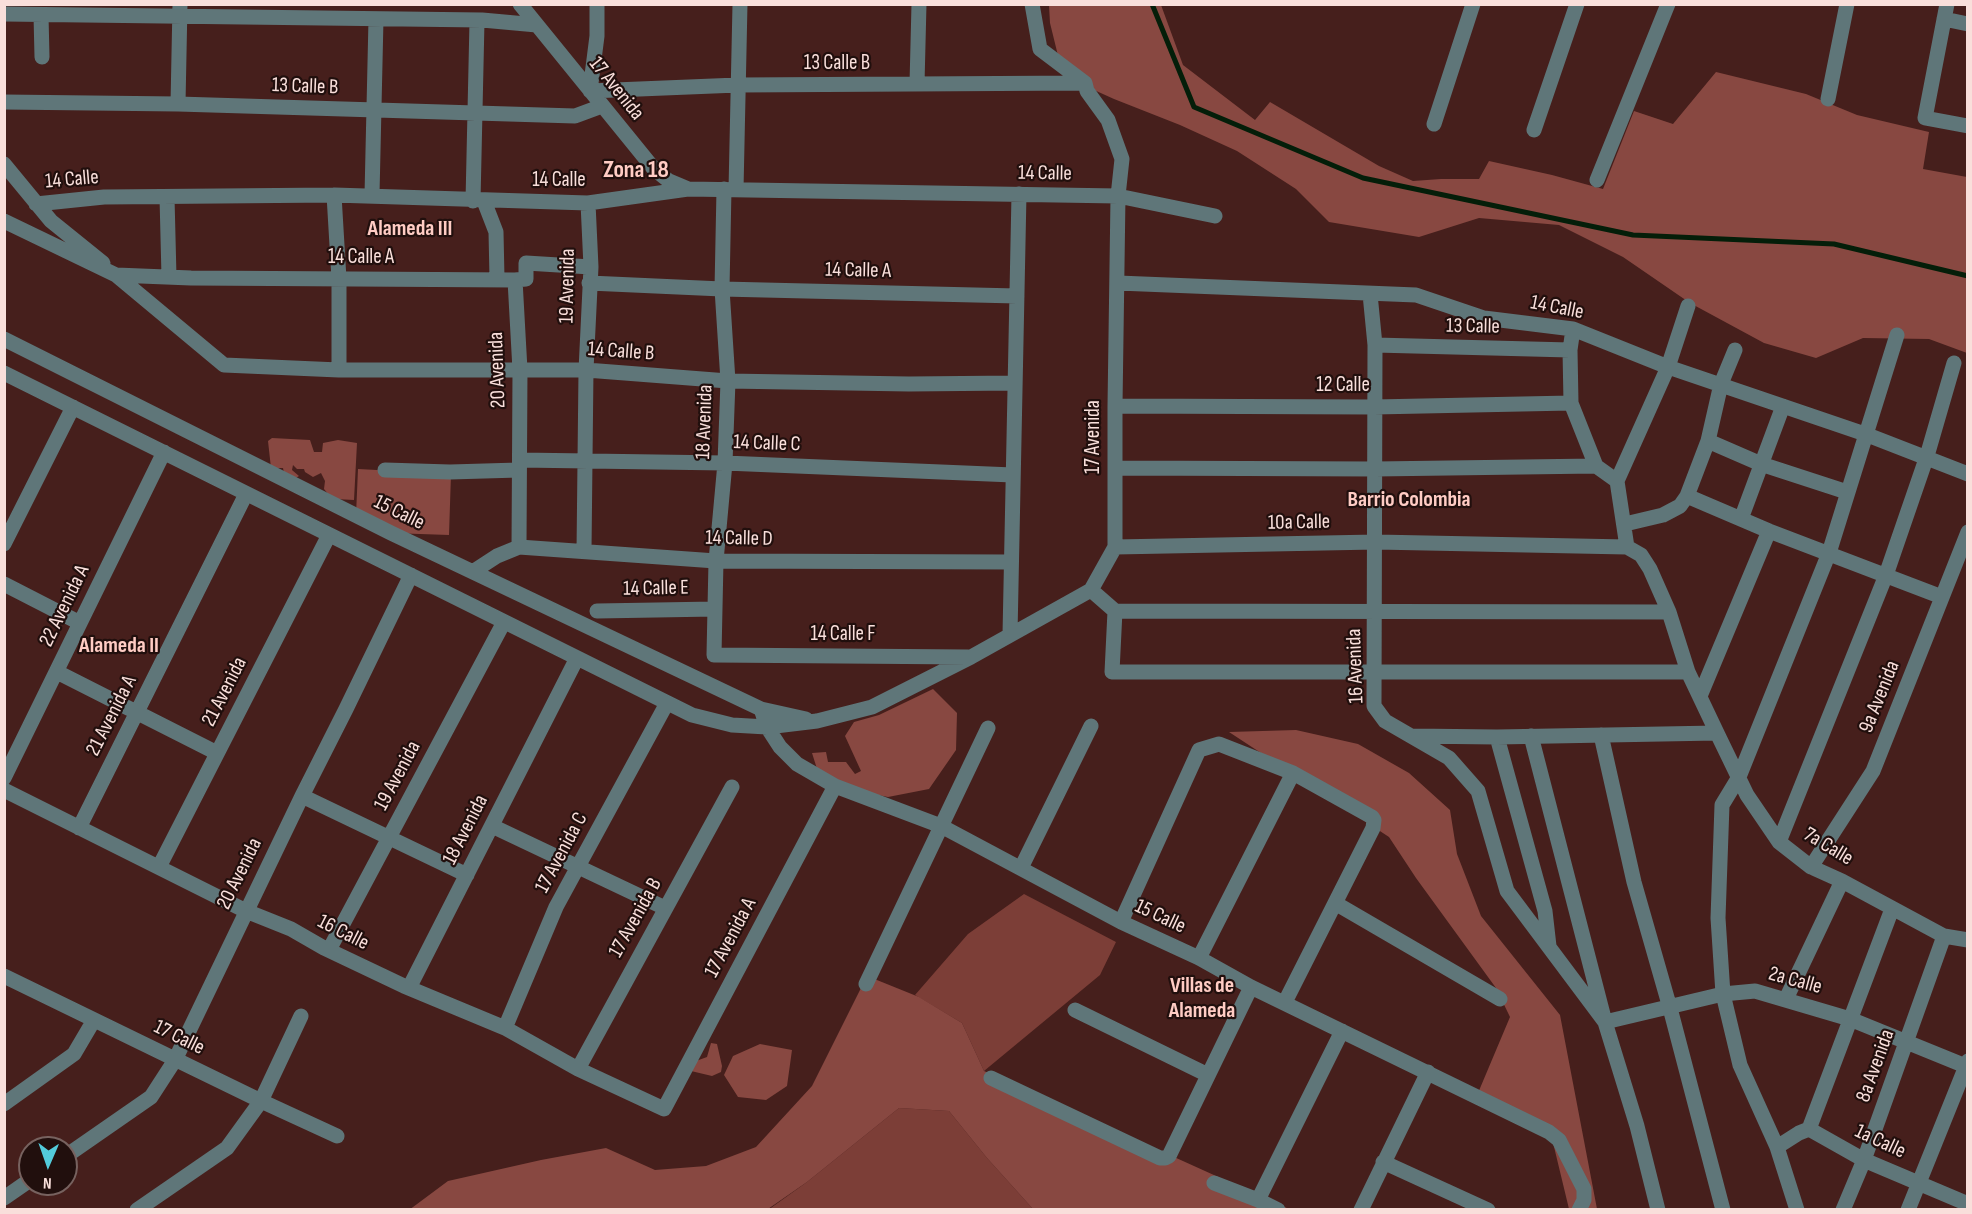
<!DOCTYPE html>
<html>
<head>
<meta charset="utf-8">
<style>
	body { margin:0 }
	#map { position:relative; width:1972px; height:1214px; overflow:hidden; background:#461f1c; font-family:"Sofia Sans Condensed",sans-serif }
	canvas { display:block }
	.frame { position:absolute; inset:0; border:6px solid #f9dfdb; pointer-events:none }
	.north { position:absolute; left:18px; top:1136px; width:60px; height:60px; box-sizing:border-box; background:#210f0d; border:2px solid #77625f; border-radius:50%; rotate:182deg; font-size:16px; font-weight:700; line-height:24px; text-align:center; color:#f9dfdb }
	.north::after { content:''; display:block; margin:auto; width:21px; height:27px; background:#53cbdb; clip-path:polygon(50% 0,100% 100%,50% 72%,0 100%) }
</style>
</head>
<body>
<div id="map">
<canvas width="1972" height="1214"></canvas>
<div class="frame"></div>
<div class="north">N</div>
</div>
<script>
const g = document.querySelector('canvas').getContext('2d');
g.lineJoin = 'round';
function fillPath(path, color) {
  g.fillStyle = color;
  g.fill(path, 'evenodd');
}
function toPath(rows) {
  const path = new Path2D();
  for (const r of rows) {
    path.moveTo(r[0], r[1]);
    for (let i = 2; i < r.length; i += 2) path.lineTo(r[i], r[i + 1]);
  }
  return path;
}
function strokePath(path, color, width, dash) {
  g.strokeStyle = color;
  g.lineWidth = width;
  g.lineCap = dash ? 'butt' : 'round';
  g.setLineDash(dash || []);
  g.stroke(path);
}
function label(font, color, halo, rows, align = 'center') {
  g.font = font + ' "Sofia Sans Condensed",sans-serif';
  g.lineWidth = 4.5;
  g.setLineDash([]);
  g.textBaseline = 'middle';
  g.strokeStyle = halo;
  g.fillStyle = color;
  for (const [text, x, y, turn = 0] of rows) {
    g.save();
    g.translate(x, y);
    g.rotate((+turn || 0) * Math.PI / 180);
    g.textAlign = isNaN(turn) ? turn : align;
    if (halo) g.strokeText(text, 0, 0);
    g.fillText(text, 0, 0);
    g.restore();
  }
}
fillPath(toPath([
	[1024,894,1116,942,1100,975,984,1071,962,1023,915,995,968,934],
	[899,1108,949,1111,987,1158,1033,1209,768,1210,807,1182]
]), '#7c3e37');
fillPath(toPath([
	[1049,5,1161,5,1183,65,1255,120,1270,102,1379,166,1413,181,1441,179,1479,179,1489,161,1552,175,1603,189,1634,111,1673,124,1716,72,1806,94,1857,115,1929,132,1923,169,1967,177,1967,353,1929,339,1863,338,1816,358,1764,343,1690,303,1623,257,1559,225,1479,218,1419,237,1329,222,1296,189,1237,151,1180,125,1114,99,1063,76,1050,23],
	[272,438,310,440,314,452,322,452,323,443,338,440,357,443,354,500,335,499,329,495,324,489,325,481,321,473,313,477,305,472,304,469,297,469,293,465,292,470,299,476,294,479,284,473,283,468,271,468,268,441],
	[358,469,451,474,449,535,391,533,356,515],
	[933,689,957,713,956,750,929,789,888,797,858,791,818,772,812,753,826,752,828,762,846,762,855,774,861,771,845,736,854,722,879,715],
	[1296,730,1358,744,1409,773,1450,810,1457,854,1481,916,1560,1015,1597,1209,1569,1209,1549,1126,1478,1093,1510,1017,1496,988,1416,878,1389,837,1229,732],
	[867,976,919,997,962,1023,984,1071,1289,1209,1033,1209,987,1158,949,1111,899,1108,807,1182,768,1209,409,1210,448,1181,541,1160,606,1148,655,1170,706,1166,756,1147,812,1086],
	[711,1043,717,1044,722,1066,721,1072,712,1076,691,1071,696,1061,707,1057],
	[760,1044,792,1050,787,1086,766,1100,738,1097,724,1075,733,1056]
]), '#884841');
strokePath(toPath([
	[1152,4,1194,107,1363,178,1633,235,1834,244,1968,276]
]), '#041e09', 5);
strokePath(toPath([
	[520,4,654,169,669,181,688,189],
	[597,4,597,36,590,91,738,85,1085,83],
	[1947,4,1925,118,1968,126],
	[4,14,482,20,537,25],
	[41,15,42,57],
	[1944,19,1968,24],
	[917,84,919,4],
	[1828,99,1847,4],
	[4,102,178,104,575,116,602,106],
	[178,104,180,4],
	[1434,124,1473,4],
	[1534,130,1577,4],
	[4,164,51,221,103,263],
	[1597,180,1668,4],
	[724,189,722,289,728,381,725,463,716,561,714,655,968,657],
	[736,190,740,4],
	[334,195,339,279,339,370],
	[372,195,376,19],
	[167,197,169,277],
	[473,201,477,21],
	[484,201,496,232,497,278],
	[36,204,104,197,334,195,588,203,688,189,1118,196,1215,216],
	[4,221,116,275,224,365,339,370,586,370,728,381,909,384,1015,383],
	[116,275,191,278,515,280,526,279,526,263,591,267],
	[515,280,520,370,519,547],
	[589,283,722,289,1017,296],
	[1118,283,1416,295,1484,318,1573,329,1668,367,1865,434,1968,474],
	[1370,294,1375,345,1374,706,1385,721,1449,758,1478,791,1507,891,1605,1022],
	[1573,329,1570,350,1571,403,1596,466,1617,481,1627,547],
	[4,339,391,533,761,709,806,719],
	[1375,345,1570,350],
	[4,373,692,715,732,725,767,727,817,721,872,707,971,657,1091,590,1115,547,1115,406,1118,196,1122,159,1108,120,1087,91,1085,83,1040,49,1032,4],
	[1115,406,1374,407,1571,403],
	[1708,441,1761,464,1847,492],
	[520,460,725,463,1013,475],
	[1115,468,1375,469,1596,466],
	[385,470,450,472,519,470],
	[1617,481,1668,367,1688,306],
	[1687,496,1769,531,1942,597],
	[1741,519,1783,406],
	[1625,524,1663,515,1680,506,1687,496,1708,441,1721,384,1735,350],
	[4,544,73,407],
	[1115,547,1376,542,1627,547,1641,555,1650,569,1669,612,1688,672,1717,733,1747,795,1779,842,1811,867,1842,881,1944,936,1968,940],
	[584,551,586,370,591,267,588,203],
	[474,571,497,556,519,547,716,561,1011,562],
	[4,584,80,623],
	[1091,590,1115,611,1112,672,1688,672],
	[597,611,715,609],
	[1115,611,1669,612],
	[1010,635,1019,194],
	[57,672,217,753],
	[1700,696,1769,531],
	[761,709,767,727,780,747,797,764,835,786,941,826,1121,922,1199,958,1251,987,1549,1132,1559,1140,1584,1189,1584,1200,1579,1210],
	[1601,735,1634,882,1670,1008,1723,1210],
	[1412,736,1497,737,1717,733],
	[1531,736,1605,1022,1637,1126,1658,1210],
	[1497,737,1545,911,1549,946],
	[4,778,164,452],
	[4,790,246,911,291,929,324,948,404,986,505,1028,578,1069,664,1109,835,786],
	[302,796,467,875],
	[492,826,665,908],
	[79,828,246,494],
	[1779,842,1886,575,1927,456,1954,363],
	[159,867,329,535],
	[1811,867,1873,771,1968,532],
	[1021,868,1091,726],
	[1335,903,1500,999],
	[1121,922,1199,750,1219,744,1293,773,1372,817,1374,820,1373,828,1285,1002],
	[329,950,504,622],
	[1199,958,1293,773],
	[4,976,261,1101,337,1136],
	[866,984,988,728],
	[409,988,577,658],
	[1786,999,1842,881],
	[1075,1010,1208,1075],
	[1605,1022,1723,994,1755,991,1850,1019,1968,1067],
	[505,1028,556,907,667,703],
	[578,1069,732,787],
	[991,1078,1160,1158,1165,1158,1169,1156,1251,987],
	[4,1104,74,1054,94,1020],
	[1809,1129,1892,909],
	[1777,1147,1799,1133,1809,1129,1864,1160,1968,1204],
	[66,1156,151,1097,175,1060,302,796,346,709,411,575],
	[1383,1162,1488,1210],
	[1214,1183,1258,1200,1278,1210],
	[4,1198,30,1180],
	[1258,1200,1342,1031],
	[137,1210,227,1148,261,1101,301,1016],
	[1361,1210,1428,1072],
	[1797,1210,1777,1147,1740,1065,1723,994,1718,918,1722,805,1739,777,1829,553,1897,335],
	[1843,1210,1864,1160,1944,936],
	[1908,1210,1968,1061]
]), '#5f7679', 15);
label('21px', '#f9dfdb', '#210f0d', [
	["13 Calle B",837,64],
	["13 Calle B",305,87,2],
	["17 Avenida",616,89,51],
	["14 Calle",1045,174,1],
	["14 Calle",72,180,-5],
	["14 Calle",559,181],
	["14 Calle A",361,258],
	["14 Calle A",858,271,1],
	["19 Avenida",568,286,-89],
	["14 Calle",1557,308,11],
	["13 Calle",1473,327,1],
	["14 Calle B",621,352,4],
	["20 Avenida",498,370,-92],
	["12 Calle",1343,386],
	["18 Avenida",705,422,-88],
	["17 Avenida",1094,437,-90],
	["14 Calle C",767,444,2],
	["15 Calle",399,513,26],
	["10a Calle",1299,523,-1],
	["14 Calle D",739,539,1],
	["14 Calle E",656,589,-1],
	["22 Avenida A",65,606,-64],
	["14 Calle F",843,635],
	["16 Avenida",1356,666,-92],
	["21 Avenida",225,692,-63],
	["9a Avenida",1880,697,-68],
	["21 Avenida A",112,716,-63],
	["19 Avenida",398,776,-62],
	["18 Avenida",466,830,-63],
	["7a Calle",1828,847,31],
	["17 Avenida C",562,853,-62],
	["20 Avenida",240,874,-64],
	["15 Calle",1160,917,25],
	["17 Avenida B",636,918,-61],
	["16 Calle",343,933,27],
	["17 Avenida A",731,938,-62],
	["2a Calle",1795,981,15],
	["17 Calle",179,1038,26],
	["8a Avenida",1876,1066,-70],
	["1a Calle",1880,1142,25]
]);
label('bold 22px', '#ffccc4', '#210f0d', [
	["Alameda III",410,229],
	["Barrio Colombia",1409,500],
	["Alameda II",119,646],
	["Villas de",1202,986],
	["Alameda",1202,1011]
]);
label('bold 24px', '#ffccc4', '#210f0d', [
	["Zona 18",636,171]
]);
</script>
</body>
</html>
